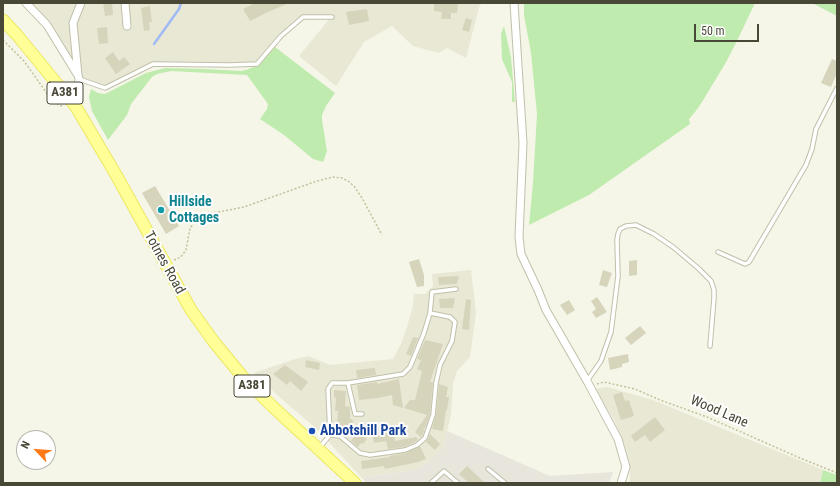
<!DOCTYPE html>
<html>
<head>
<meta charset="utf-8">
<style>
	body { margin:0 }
	#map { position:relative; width:840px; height:486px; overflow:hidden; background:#f5f5e8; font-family:"Roboto Condensed",sans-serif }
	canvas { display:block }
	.frame { position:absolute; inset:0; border:4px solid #494736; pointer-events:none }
	.north { position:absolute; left:16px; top:430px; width:40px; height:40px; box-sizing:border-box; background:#fff; border:1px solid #b6b5af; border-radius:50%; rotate:296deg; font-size:11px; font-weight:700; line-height:16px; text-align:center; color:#494736 }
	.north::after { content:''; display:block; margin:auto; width:14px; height:18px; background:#ff7915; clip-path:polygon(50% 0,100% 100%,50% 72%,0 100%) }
	.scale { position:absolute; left:694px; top:24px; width:65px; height:18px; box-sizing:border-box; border:2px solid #494736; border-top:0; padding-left:5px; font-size:12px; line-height:14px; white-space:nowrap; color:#494736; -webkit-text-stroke:3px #fff; paint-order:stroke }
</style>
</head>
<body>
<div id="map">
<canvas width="840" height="486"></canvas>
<div class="frame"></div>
<div class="north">N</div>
<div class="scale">50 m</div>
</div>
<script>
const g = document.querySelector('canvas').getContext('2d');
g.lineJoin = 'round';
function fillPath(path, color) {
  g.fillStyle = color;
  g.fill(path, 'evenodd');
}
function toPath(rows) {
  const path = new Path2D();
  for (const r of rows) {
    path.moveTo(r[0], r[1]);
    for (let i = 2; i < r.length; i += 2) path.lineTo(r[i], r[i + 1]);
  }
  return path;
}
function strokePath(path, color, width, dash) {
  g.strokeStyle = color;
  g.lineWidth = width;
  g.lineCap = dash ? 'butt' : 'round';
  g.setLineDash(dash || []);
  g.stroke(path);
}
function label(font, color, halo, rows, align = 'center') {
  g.font = font + ' "Roboto Condensed",sans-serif';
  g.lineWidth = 4;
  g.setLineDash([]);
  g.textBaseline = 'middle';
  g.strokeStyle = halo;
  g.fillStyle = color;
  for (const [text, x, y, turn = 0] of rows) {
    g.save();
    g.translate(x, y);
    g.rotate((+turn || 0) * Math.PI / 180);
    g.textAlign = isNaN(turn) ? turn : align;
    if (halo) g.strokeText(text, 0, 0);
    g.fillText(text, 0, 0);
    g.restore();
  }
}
fillPath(toPath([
	[32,3,482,3,479,7,476,19,466,58,447,48,439,53,413,46,392,26,364,42,336,86,299,56,331,17,303,17,281,36,257,64,153,64,105,88,79,79,47,25],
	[471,270,476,313,470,357,457,371,453,384,451,414,445,440,446,444,430,461,417,469,362,478,335,449,317,429,285,402,254,373,292,360,308,356,330,365,393,359,401,344,407,327,413,306,414,294,425,294,433,286,432,274],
	[607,387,653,400,823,470,820,483,629,483,630,481,630,463,625,445,614,420,595,389]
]), '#e9e8d5');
fillPath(toPath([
	[447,431,550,476,613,472,609,483,367,483,362,478,417,469,430,461,446,444,445,440]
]), '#e7e5dc');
fillPath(toPath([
	[524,3,755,3,736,43,725,64,702,102,695,112,689,119,690,124,589,195,529,225,533,183,537,114,531,53,524,15],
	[812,3,836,3,837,4,837,16],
	[504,26,511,57,515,102,512,102,512,82,502,59,501,34],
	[275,47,335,93,326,106,322,115,322,120,327,151,323,162,313,159,284,135,260,119,267,109,268,104,247,75,171,71,157,74,152,77,131,104,127,115,108,140,92,111,89,97,91,89,98,93,105,94,146,73,165,68,205,69,241,71,246,70,256,66],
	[823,470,837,475,837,483,820,483]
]), '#bfecae');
strokePath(toPath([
	[154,44,179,9,181,3]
]), '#a0bbf5', 2.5);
fillPath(toPath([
	[103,3,112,3,113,15,105,16],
	[255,3,289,3,266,13,250,21,243,9],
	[434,3,458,3,457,13,451,13,451,19,441,19,442,12,434,11],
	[150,6,152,22,149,22,150,30,144,31,141,8],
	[367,9,369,21,349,25,346,12],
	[466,18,472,20,469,32,462,30],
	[107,27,108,43,99,44,97,28],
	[113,52,119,61,124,57,130,64,116,74,105,58],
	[832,59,837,61,837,73,831,87,821,83],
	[155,186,179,226,166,234,142,193],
	[419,259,424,275,424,286,417,287,409,262],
	[637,260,637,275,629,276,629,261],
	[603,270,612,273,607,287,599,285],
	[459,276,457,284,439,285,438,277],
	[597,297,607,312,596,318,592,312,596,309,591,301],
	[455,298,453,308,440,308,439,299],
	[466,299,471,300,469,330,462,329],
	[569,300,575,310,567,315,560,305],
	[640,326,646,333,631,345,625,338],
	[413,337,418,338,411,356,406,354],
	[425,340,443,344,430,382,433,382,430,414,425,428,423,428,424,430,422,436,421,437,415,432,427,415,404,408,410,400,415,400,422,371,417,369,421,360,417,359],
	[628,354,629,362,622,364,622,367,610,370,608,358],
	[306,360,320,363,319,370,305,367],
	[285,365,308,382,301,391,290,381,287,385,273,374],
	[375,368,376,375,357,378,356,370],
	[399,379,403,408,393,405,392,395,378,398,359,400,357,385,377,382,377,384],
	[439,384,448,387,446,397,449,397,447,410,446,410,443,431,432,429,436,415],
	[334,390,346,391,345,406,350,407,350,419,353,420,352,428,337,427,338,411,335,411,336,398,334,397],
	[622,392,625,401,629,400,634,416,621,420,613,395],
	[655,417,665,430,650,442,645,435,635,442,631,436],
	[393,425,395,441,416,437,418,440,415,442,404,447,388,449,386,441,374,443,371,428],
	[357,430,367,439,363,444,361,443,358,447,351,441,357,433],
	[430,434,440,444,435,450,426,442,428,439],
	[420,446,426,459,418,462,385,469,384,466,362,469,361,461,383,458,390,457,389,456,406,453],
	[467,466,485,483,469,483,459,474]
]), '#d7d4bc');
const lane = toPath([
	[79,79,105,88,153,64,230,65,257,64,281,36,303,17,332,17],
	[718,252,745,264,749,262,806,165,812,149,816,129,837,88],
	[587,381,601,361,611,332,618,276,617,240,618,234,620,229,626,226,636,225,654,234,673,247,685,257,698,268,711,281,714,290,714,298,710,346],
	[348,383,355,414,362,414],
	[330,435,340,436,360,453,370,455,405,450,417,445,425,438,433,415,436,383,440,365,452,341,455,322,450,317,430,313],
	[319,448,330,435,328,389,332,383,348,383,403,374,410,367,424,333,430,313,432,292,456,289],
	[488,469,505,483],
	[431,483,444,471,458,483]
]);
const street = toPath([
	[26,3,47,25,77,74],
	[125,3,127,26],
	[514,3,523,143,519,237,521,254,538,290,546,310,587,381,618,439,626,467,621,483],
	[76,107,79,79,78,75,73,23,81,3]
]);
const primary = toPath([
	[3,20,17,35,76,107,115,173,191,310,214,342,242,376,272,406,355,483]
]);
strokePath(lane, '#c1c0aa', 5.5);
strokePath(street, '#c1c0aa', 9);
strokePath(primary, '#ece85f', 13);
strokePath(toPath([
	[3,40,24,61,53,102,62,106],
	[174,260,181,257,186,250,190,228,195,222,203,217,211,213,224,211,244,207,317,181,333,177,342,178,348,181,354,186,362,198,382,235],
	[597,384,604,382,635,389,660,400,707,417,800,458,837,473]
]), '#c4c19a', 1.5, [2, 2]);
strokePath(lane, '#fff', 3.5);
strokePath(street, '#fff', 7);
strokePath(primary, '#fffe97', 11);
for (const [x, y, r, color] of [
	[161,210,4,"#0f9aa8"],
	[312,431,4,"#1a4fb4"]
]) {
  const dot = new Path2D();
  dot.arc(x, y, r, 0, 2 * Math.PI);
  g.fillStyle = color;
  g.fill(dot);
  strokePath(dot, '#fff', 1.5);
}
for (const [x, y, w] of [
	[65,93,36],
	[252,386,36]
]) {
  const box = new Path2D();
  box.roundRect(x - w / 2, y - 11, w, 22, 3);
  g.fillStyle = '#fff';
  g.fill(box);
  strokePath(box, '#494736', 1);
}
label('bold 13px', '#494736', null, [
	["A381",65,93],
	["A381",252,386]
]);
label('bold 14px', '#0d838f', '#fff', [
	["Hillside",169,202],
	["Cottages",169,218]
], 'left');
label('14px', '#494736', '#fff', [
	["Totnes Road",164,263,61],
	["Wood Lane",719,412,23]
]);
label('bold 14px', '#164399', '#fff', [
	["Abbotshill Park",320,431]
], 'left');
</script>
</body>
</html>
